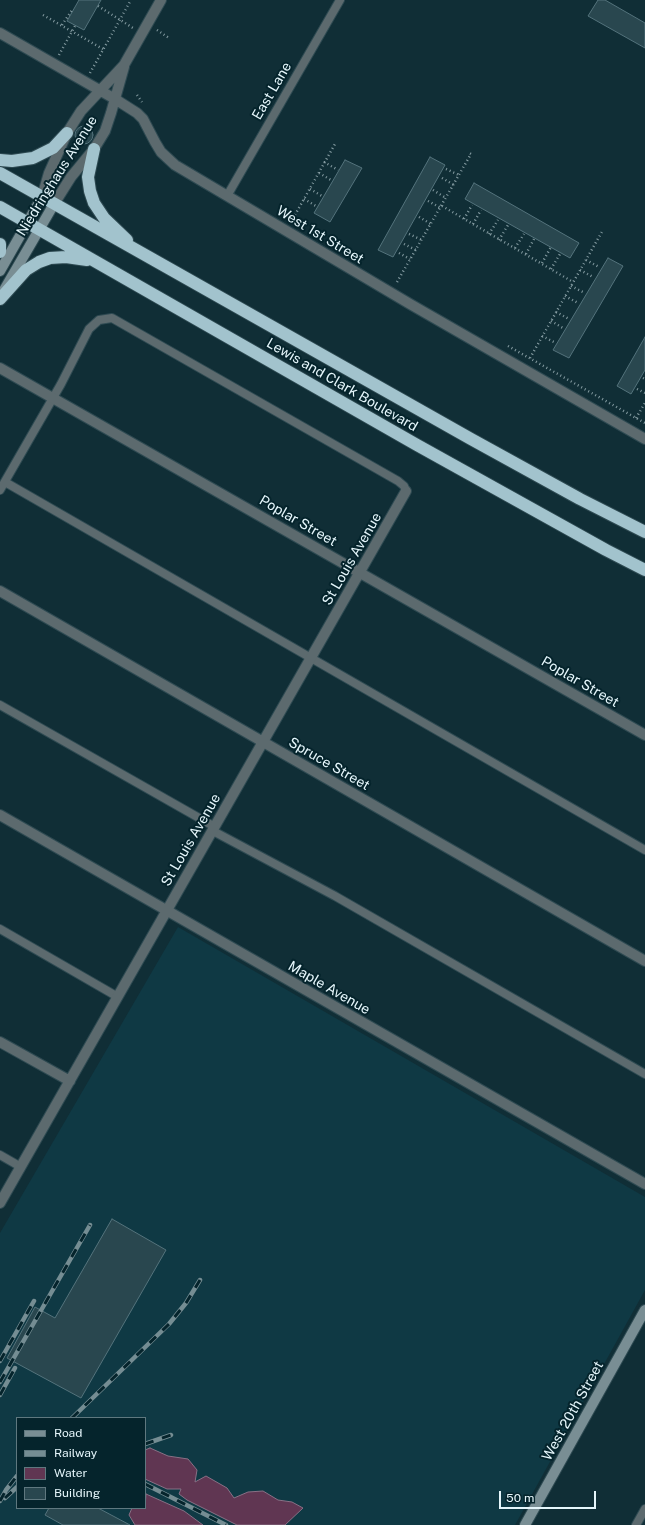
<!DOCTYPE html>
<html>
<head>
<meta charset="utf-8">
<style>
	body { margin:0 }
	#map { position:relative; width:645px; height:1525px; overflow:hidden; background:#102e36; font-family:"Public Sans",sans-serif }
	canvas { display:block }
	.legend { position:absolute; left:16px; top:1417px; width:130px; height:92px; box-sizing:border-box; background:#05242c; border:1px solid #5f787f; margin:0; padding:5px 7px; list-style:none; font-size:12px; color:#e5f6fb }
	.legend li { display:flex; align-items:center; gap:8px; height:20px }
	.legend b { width:20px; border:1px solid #5f787f }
	.scale { position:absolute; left:499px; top:1491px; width:97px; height:18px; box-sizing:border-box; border:2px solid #e5f6fb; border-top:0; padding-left:5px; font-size:12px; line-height:14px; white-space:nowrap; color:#e5f6fb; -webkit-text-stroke:3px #05242c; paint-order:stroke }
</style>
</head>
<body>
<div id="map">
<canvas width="645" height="1525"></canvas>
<ul class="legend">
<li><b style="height:5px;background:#798e94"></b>Road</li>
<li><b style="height:5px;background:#758d93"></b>Railway</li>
<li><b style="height:11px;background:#603652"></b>Water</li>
<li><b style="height:11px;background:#29474f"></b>Building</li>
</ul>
<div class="scale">50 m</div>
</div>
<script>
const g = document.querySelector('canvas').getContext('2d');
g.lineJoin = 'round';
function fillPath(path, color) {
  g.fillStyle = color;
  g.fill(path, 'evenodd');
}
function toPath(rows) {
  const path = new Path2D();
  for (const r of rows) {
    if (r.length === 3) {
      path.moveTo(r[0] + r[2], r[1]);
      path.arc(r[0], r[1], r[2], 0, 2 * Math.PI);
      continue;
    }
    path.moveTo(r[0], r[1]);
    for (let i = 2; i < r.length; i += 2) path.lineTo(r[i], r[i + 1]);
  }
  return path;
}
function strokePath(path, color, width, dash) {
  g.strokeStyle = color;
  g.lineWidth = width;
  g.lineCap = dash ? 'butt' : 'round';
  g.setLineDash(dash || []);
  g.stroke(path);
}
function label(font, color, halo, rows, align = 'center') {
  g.font = font + ' "Public Sans",sans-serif';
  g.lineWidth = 4;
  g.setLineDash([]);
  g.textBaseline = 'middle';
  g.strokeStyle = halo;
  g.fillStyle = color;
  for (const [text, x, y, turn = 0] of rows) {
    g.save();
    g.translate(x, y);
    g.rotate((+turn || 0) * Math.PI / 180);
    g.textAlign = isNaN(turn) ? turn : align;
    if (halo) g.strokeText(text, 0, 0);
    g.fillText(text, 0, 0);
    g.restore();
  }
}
fillPath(toPath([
	[178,927,645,1197,645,1290,515,1525,0,1525,0,1233],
	[17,1418,145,1418,145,1508,17,1508]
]), '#0f3944');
const water = toPath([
	[150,1448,168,1456,188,1459,197,1470,195,1482,206,1476,227,1488,234,1498,248,1492,263,1491,278,1500,292,1502,303,1508,285,1525,237,1525,187,1500,179,1494,181,1489,167,1489,145,1479,145,1450,150,1448],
	[146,1494,184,1511,203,1525,135,1525,129,1515,132,1508,145,1508,146,1494]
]);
fillPath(water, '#603652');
strokePath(water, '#887085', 1);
const building = toPath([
	[79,0,101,0,84,30,67,21,79,0],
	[598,0,605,0,645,23,645,48,588,16,598,0],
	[84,135,9],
	[430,157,445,165,393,257,378,250,430,157],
	[345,160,362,168,330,222,314,213,345,160],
	[474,183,579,243,570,258,465,199,474,183],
	[608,258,623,266,569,358,553,350,608,258],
	[645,337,645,370,631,394,617,386,645,337],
	[112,1219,166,1250,81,1398,7,1358,35,1307,55,1318,112,1219],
	[49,1508,98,1508,130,1525,63,1525,45,1515,49,1508]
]);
fillPath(building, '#29474f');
strokePath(building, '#54737c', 1);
const lane = toPath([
	[227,196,340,0],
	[5,482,645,850],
	[0,490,61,384,89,329,99,320,112,318,398,481,404,486,406,491],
	[0,705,215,827],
	[213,831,335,896,645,1074],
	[0,929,118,997],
	[0,1155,21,1167],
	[636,1525,645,1509]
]);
const street = toPath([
	[0,33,115,99,137,113,143,119,155,142,161,152,175,165,410,304,645,439],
	[42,197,49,173,67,133,81,111,124,65,161,0],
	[54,204,71,177,94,149,105,131,111,113,124,67],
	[0,368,645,735],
	[0,591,645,961],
	[0,815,645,1184],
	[0,1042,70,1081],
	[0,1203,406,491]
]);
const secondary = toPath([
	[0,271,42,197],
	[4,290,54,204],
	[525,1525,645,1310]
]);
const highway = toPath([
	[94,149,88,177,90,191,94,203,104,218,127,240],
	[0,160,12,161,33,158,53,148,67,133],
	[0,173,471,439,580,499,645,532],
	[0,207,417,445,606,550,645,570],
	[0,244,0,252],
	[0,299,26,270,39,262,50,258,66,257,87,260]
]);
strokePath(lane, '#2e4a52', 10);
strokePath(street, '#2e4a52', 12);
strokePath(secondary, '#2e4a52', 12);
strokePath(highway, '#2e4a52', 14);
strokePath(toPath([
	[98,6,133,28],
	[43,15,103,49],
	[62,25,72,10],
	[157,30,169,38],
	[59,55,75,26],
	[90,73,131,0],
	[137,95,142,102],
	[324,162,338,170],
	[446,169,459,175],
	[319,173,331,180],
	[442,178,454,185],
	[310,189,322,196],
	[433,190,446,198],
	[304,199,316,206],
	[428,201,441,208],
	[442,206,573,282],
	[419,217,431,224],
	[464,219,472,205],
	[291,222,335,144],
	[473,224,481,210],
	[409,234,422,240],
	[489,234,498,220],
	[499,240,508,225],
	[404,244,416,250],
	[515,248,524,234],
	[399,253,410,259],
	[526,254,534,239],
	[586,260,599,267],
	[542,263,551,247],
	[551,269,560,254],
	[580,270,593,277],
	[397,282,471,154,468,152],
	[571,286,585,293],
	[565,296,578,303],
	[556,312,569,319],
	[551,321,563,328],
	[542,336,556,343],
	[508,346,645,423],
	[530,358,603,230],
	[643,378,645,379],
	[637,389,645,393],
	[636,418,645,403]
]), '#859ca2', 2.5, [1, 3]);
strokePath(lane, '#5c6a6e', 8);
strokePath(street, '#5c6a6e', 10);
strokePath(secondary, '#798e94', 10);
strokePath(highway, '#a2c3cd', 12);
const rail = toPath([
	[0,1361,34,1301],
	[0,1382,90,1225],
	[0,1395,15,1368],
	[72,1418,169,1324,186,1303,200,1280],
	[145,1444,171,1435],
	[145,1484,226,1525],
	[5,1498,17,1487],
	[0,1501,6,1490,17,1476]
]);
strokePath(rail, '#758d93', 4.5);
strokePath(rail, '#05242c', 3, [9]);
label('14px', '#e5f6fb', '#05242c', [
	["East Lane",272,91,-60],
	["Niedringhaus Avenue",57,176,-58],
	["West 1st Street",320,235,31],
	["Lewis and Clark Boulevard",342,385,30],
	["Poplar Street",298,521,30],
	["St Louis Avenue",352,559,-60],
	["Poplar Street",580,682,30],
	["Spruce Street",329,764,30],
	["St Louis Avenue",191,840,-60],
	["Maple Avenue",329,988,30],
	["West 20th Street",573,1411,-61]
]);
</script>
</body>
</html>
